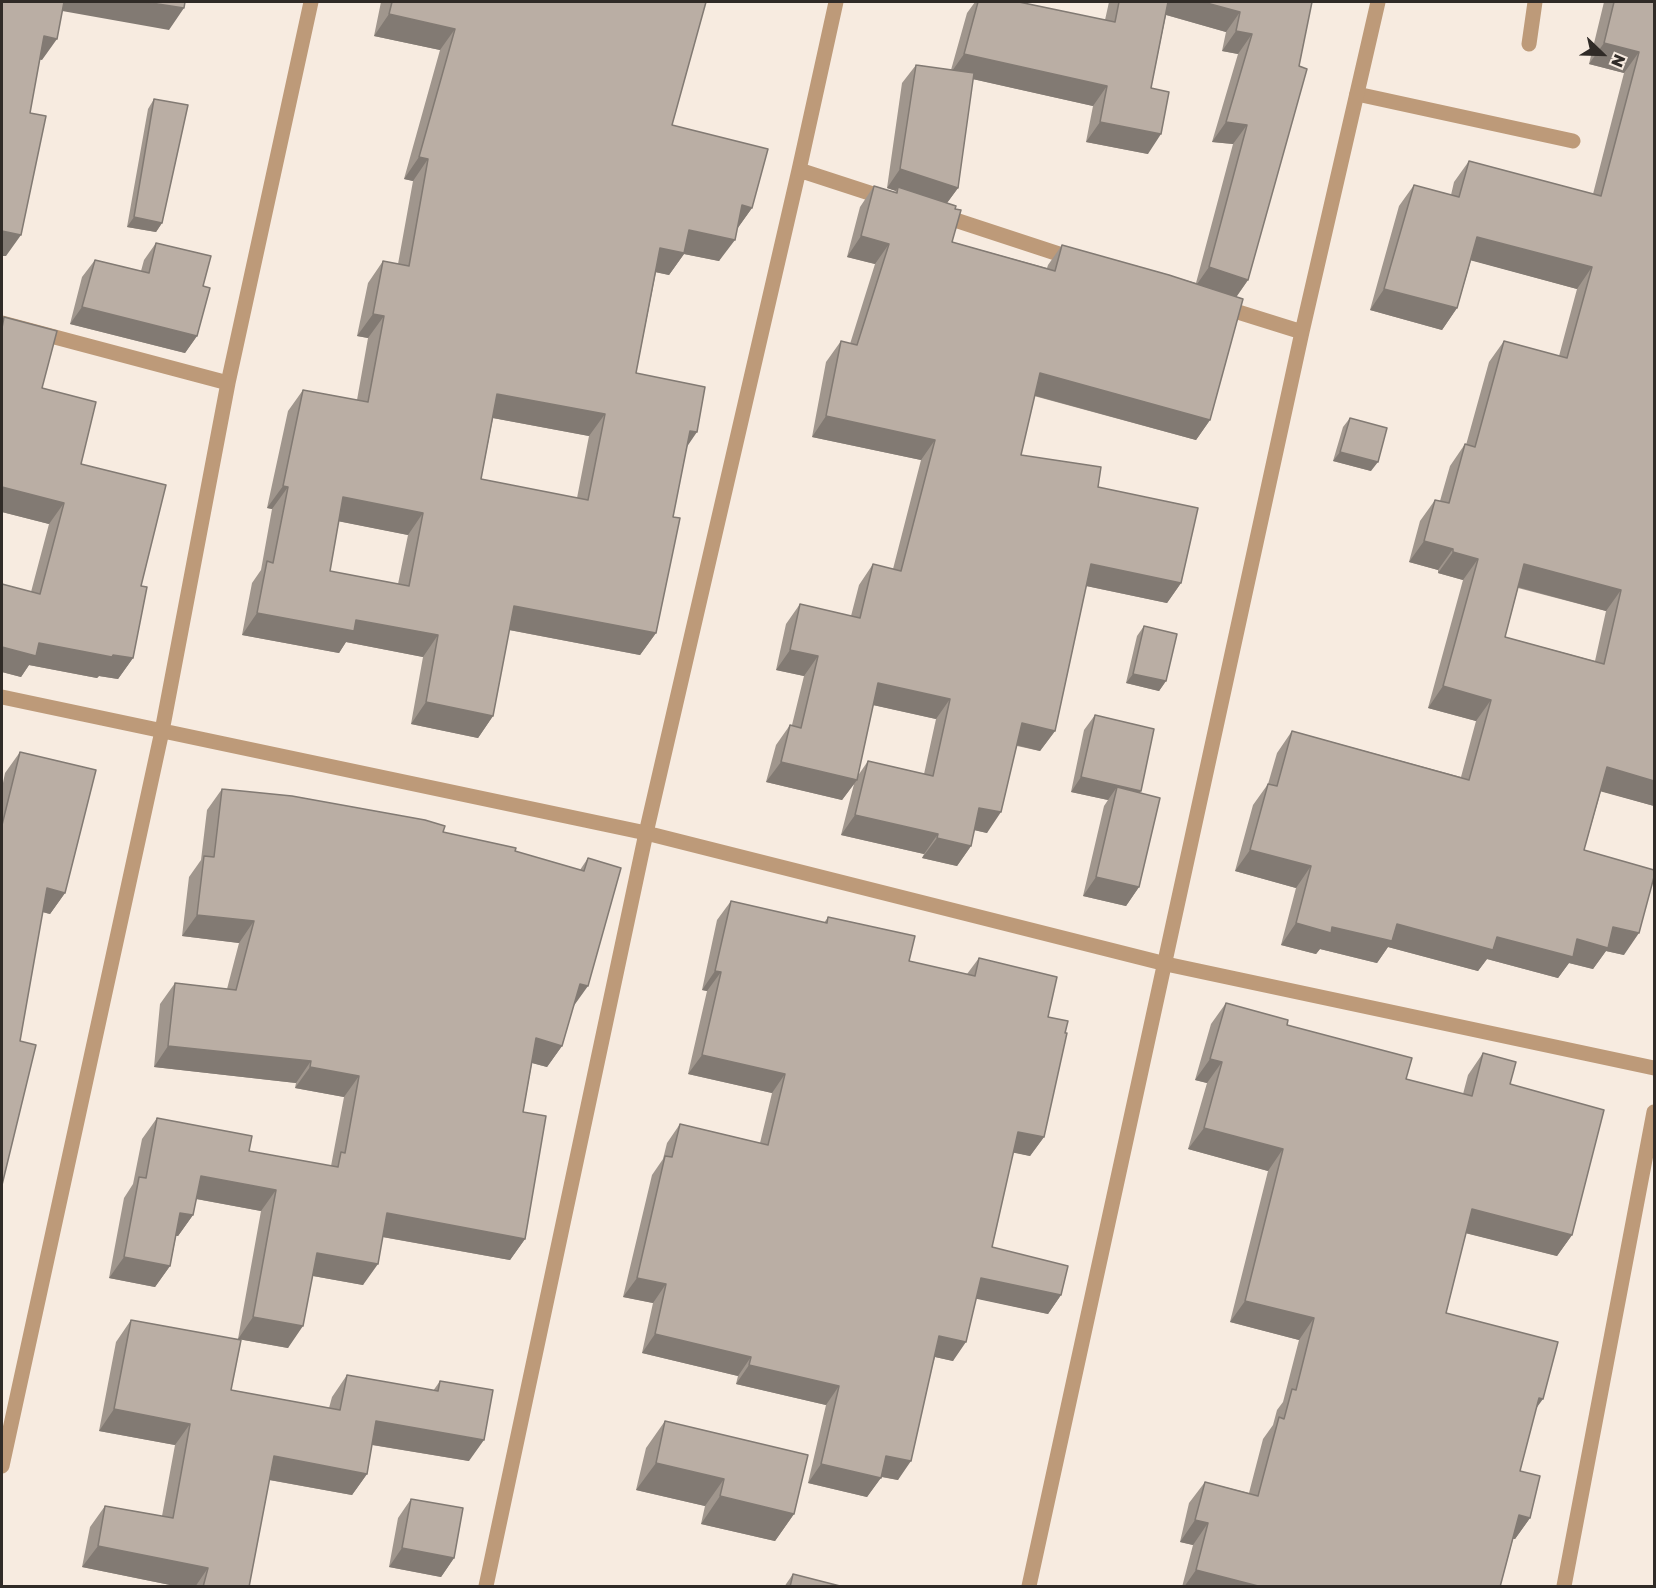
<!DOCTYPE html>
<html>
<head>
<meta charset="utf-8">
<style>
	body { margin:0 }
	#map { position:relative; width:1656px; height:1588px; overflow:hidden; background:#f7ebe0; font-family:"Golos Text",sans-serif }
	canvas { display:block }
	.frame { position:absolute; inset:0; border:3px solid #302b27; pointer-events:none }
	.north { position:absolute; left:1572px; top:24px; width:60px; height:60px; -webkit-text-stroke:4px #f7ebe0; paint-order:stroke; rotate:113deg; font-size:16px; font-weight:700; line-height:24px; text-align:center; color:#302b27 }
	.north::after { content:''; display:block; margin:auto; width:21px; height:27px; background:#302b27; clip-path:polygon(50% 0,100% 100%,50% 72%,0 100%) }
</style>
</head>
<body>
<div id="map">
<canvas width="1656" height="1588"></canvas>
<div class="frame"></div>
<div class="north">N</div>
</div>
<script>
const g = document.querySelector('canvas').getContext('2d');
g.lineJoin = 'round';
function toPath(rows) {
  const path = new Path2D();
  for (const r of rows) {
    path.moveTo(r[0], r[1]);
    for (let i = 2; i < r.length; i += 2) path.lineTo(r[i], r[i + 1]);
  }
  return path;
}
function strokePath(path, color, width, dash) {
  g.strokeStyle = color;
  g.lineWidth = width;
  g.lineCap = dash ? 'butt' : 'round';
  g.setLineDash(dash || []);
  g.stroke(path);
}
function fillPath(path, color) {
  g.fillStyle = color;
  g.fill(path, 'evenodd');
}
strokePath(toPath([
	[1529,44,1535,2],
	[1357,94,1573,141]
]), '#bd9a79', 15);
strokePath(toPath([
	[799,170,888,199],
	[940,215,1074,259],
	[1222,307,1302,332],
	[2,323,228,383],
	[2,697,646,833,1166,964,1654,1068],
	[2,1466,162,731,228,383,311,2],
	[486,1586,646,833,799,170,836,2],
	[1029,1586,1302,332,1378,2],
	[1564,1586,1654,1112]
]), '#bd9a79', 15);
fillPath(toPath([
	[381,2,706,2,672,125,752,208,737,229,719,261,684,254,669,275,656,272,636,373,687,447,673,517,656,633,640,655,509,630,493,716,478,738,411,724,423,657,346,642,339,653,242,635,252,583,261,570,272,509,267,508,288,411,303,390,357,400,368,338,357,336,368,283,383,261,398,264,413,181,404,179,440,50,374,36],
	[493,418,589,436,577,498,481,479],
	[338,521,408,535,398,584,330,571],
	[975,2,1019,2,1105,20,1109,2,1312,2,1248,280,1237,296,1210,420,1196,440,1034,396,1021,455,1098,487,1181,583,1167,603,1086,586,1055,731,1040,751,1017,746,987,833,974,830,971,846,957,866,922,858,924,854,841,835,854,784,842,800,766,782,776,745,790,725,792,725,804,676,776,670,786,624,800,604,851,616,859,585,873,564,893,569,921,460,812,437,826,362,841,341,850,344,875,264,847,257,860,207,874,186,895,192,896,191,887,188,902,83,916,65,951,70,967,13],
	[1166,15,1226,32,1222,51,1238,54,1212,142,1233,144,1196,283,1062,245,1048,265,1047,268,952,242,947,203,958,188,973,79,1093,106,1086,142,1148,154,1151,88],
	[873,705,936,719,924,774,868,761,857,777],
	[1604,2,1654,2,1654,806,1601,791,1584,850,1624,955,1606,951,1593,969,1569,963,1558,978,1487,959,1478,971,1388,947,1377,963,1320,949,1316,954,1281,945,1296,888,1235,871,1253,805,1268,784,1277,753,1292,731,1461,777,1476,721,1428,708,1463,580,1438,573,1438,570,1409,562,1420,521,1435,500,1440,501,1450,466,1465,444,1466,445,1489,362,1504,341,1559,356,1577,289,1471,260,1457,308,1442,330,1370,310,1399,206,1414,185,1451,195,1454,182,1469,161,1593,194,1624,73,1589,64],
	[1518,588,1606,611,1595,661,1505,637],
	[154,99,162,223,156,232,127,227,148,109],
	[156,243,203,286,197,336,185,353,70,324,82,277,95,260,141,271,144,260],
	[4,317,81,464,141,586,133,658,118,679,99,676,97,678,29,665,21,677,2,672,2,584,31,592,49,524,2,512,2,321],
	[1350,418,1371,471,1333,461,1343,427],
	[1144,626,1166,681,1159,691,1126,683,1137,636],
	[1095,715,1140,793,1139,887,1126,906,1083,896,1104,806,1108,800,1071,792,1084,730],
	[20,752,65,893,50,914,42,912,20,1041,2,1185,2,788,5,773],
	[222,789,443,832,580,870,588,858,573,1007,562,1046,547,1067,532,1063,523,1112,525,1239,510,1260,382,1237,363,1285,313,1276,288,1348,238,1339,261,1211,196,1199,193,1215,178,1236,176,1236,170,1266,155,1287,109,1278,124,1198,133,1184,142,1139,157,1118,249,1151,331,1166,344,1097,295,1088,296,1083,154,1067,160,1004,175,983,227,989,239,943,182,936,189,877,201,860,207,810],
	[731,901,824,923,828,917,909,961,967,974,979,958,1048,1017,1044,1137,1030,1156,1013,1152,992,1247,1061,1295,1048,1314,976,1298,953,1361,935,1357,898,1480,881,1477,867,1497,808,1483,826,1405,736,1384,738,1376,642,1353,653,1303,623,1297,652,1175,663,1159,667,1143,680,1124,760,1143,772,1093,688,1074,707,991,702,990,717,920],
	[1226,1003,1287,1025,1406,1079,1463,1094,1468,1075,1483,1053,1510,1084,1572,1235,1557,1256,1466,1233,1446,1313,1536,1408,1520,1471,1530,1518,1515,1539,1513,1539,1500,1587,1182,1587,1193,1545,1180,1542,1189,1503,1205,1482,1249,1493,1263,1439,1273,1425,1277,1410,1283,1402,1299,1340,1230,1322,1268,1171,1188,1149,1207,1083,1195,1080,1211,1024],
	[131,1320,231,1390,329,1408,332,1397,347,1375,433,1391,440,1381,469,1461,372,1445,367,1474,352,1495,269,1480,249,1587,180,1587,82,1567,90,1527,105,1506,162,1516,175,1445,99,1431,116,1342],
	[665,1421,794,1514,775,1541,701,1524,705,1506,636,1490,646,1448],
	[411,1499,454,1558,441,1577,389,1567,398,1518],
	[793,1574,844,1587,784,1587]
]), '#a0968d');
fillPath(toPath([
	[56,2,145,2,184,8,169,30,51,9],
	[1164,2,1203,2,1240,12,1226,32,1156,12],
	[389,14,455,29,440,50,374,36],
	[1236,31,1252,34,1238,54,1222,51],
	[44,36,57,39,42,60,29,58],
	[1604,43,1639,52,1624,73,1589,64],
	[964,54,1107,86,1093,106,950,74],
	[1100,122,1161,134,1148,154,1086,142],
	[1226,122,1247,125,1233,144,1212,142],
	[419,157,428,159,413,181,404,179],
	[900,169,958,188,944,207,898,187,896,191,887,188],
	[742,205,752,208,737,229],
	[134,217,162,223,156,232,127,227],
	[689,230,735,240,719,261,684,254,669,275,645,270,660,248],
	[2,231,21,235,6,256,2,256],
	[861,236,889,244,875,264,847,257],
	[1477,237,1592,267,1577,289,1462,258],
	[1209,267,1248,280,1234,300,1195,287],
	[1384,289,1457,308,1442,330,1370,310],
	[82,307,197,336,185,353,70,324],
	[373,314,384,316,368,338,357,336],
	[1040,373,1210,420,1196,440,1025,393],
	[497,394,605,414,589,436,482,416],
	[826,416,935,440,921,460,812,437],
	[690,431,697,432,682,454],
	[1340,452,1378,462,1371,471,1333,461],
	[283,486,288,487,272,509,267,508],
	[2,487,64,503,49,524,2,512],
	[343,497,423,513,408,535,327,519],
	[1424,541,1453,549,1438,570,1409,562],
	[1453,552,1478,559,1463,580,1438,573],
	[1091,564,1181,583,1167,603,1077,584],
	[1524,564,1621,590,1606,611,1510,585],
	[514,606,656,633,640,655,499,628],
	[257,613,356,620,438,635,423,657,346,642,339,653,242,635],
	[39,643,113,655,133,658,118,679,99,676,97,678,29,665,21,677,2,672,2,647],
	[790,650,818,656,804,676,776,670],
	[1133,674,1166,681,1159,691,1126,683],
	[878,683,950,699,936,719,864,703],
	[1443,686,1491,700,1476,721,1428,708],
	[426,702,493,716,478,738,411,724],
	[1022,723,1055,731,1040,751,1008,743],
	[781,762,857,780,842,800,766,782],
	[1607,767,1654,781,1654,806,1592,789],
	[1081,777,1141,791,1131,806,1117,787,1108,800,1071,792],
	[979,808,1001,812,987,833,965,828],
	[855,815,938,834,924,854,841,835],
	[937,838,971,846,957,866,922,858],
	[1250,850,1311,866,1296,888,1235,871],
	[1096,877,1139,887,1126,906,1083,896],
	[47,888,65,893,50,914,32,909],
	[197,915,254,921,239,943,182,936],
	[1296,923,1332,927,1397,924,1497,937,1577,939,1613,927,1639,933,1624,955,1606,951,1593,969,1569,963,1558,978,1487,959,1478,971,1388,947,1377,963,1320,949,1316,954,1281,945],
	[715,971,721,972,707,991,702,990],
	[580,984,588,986,573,1007],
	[536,1038,562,1046,547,1067,521,1060],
	[168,1046,311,1061,296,1083,154,1067],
	[702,1055,785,1074,772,1093,688,1074],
	[1210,1059,1222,1062,1207,1083,1195,1080],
	[310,1067,359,1076,344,1097,295,1088],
	[1204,1128,1283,1149,1268,1171,1188,1149],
	[1018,1132,1044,1137,1030,1156,1005,1151],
	[201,1176,276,1190,261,1211,186,1197],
	[1472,1209,1572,1235,1557,1256,1457,1231],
	[180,1213,193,1215,178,1236,165,1234],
	[387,1213,525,1239,510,1260,372,1235],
	[317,1253,378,1264,363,1285,302,1274],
	[124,1257,170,1266,155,1287,109,1278],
	[637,1278,666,1284,653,1303,623,1297],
	[981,1278,1061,1295,1048,1314,968,1297],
	[1245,1301,1314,1318,1299,1340,1230,1322],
	[253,1317,303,1326,288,1348,238,1339],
	[655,1334,751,1357,738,1376,642,1353],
	[939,1336,966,1342,953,1361,926,1355],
	[749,1365,839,1386,826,1405,736,1384],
	[1539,1398,1543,1399,1527,1421],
	[114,1409,190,1424,175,1445,99,1431],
	[376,1421,484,1440,469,1461,361,1443],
	[274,1456,367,1474,352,1495,259,1478],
	[886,1456,911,1461,898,1480,873,1475],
	[656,1463,724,1479,705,1506,636,1490],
	[821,1464,881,1478,867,1497,808,1483],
	[720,1496,794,1514,775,1541,701,1524],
	[1519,1515,1530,1518,1515,1539,1504,1537],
	[1195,1520,1208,1523,1193,1545,1180,1542],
	[98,1546,208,1568,195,1587,180,1587,82,1567],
	[402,1548,454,1558,441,1577,389,1567],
	[1196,1570,1262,1587,1184,1587]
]), '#827a73');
const building = toPath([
	[2,2,64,2,57,39,44,36,30,113,46,116,21,235,2,231,2,2],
	[145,2,185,2,184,8,145,2],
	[392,2,706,2,672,125,768,149,752,208,742,205,735,240,689,230,684,253,660,248,636,373,705,387,697,432,690,431,673,517,680,518,656,633,514,606,493,716,426,702,438,635,356,620,354,631,257,613,267,561,273,563,288,487,283,486,303,390,368,402,384,316,373,314,383,261,409,266,428,159,419,157,455,29,389,14,392,2],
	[497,394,605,414,588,500,481,479,497,394],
	[343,497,423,513,409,586,330,571,343,497],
	[978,2,1019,2,1115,22,1119,2,1168,2,1151,88,1169,92,1161,134,1100,122,1107,86,964,54,978,2],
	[1203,2,1312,2,1299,66,1307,69,1248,280,1209,267,1247,125,1226,122,1252,34,1236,31,1240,12,1203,2],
	[1614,2,1654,2,1654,781,1607,767,1584,850,1654,870,1654,877,1639,933,1613,927,1608,948,1577,939,1573,957,1497,937,1493,950,1397,924,1392,941,1332,927,1331,933,1296,923,1311,866,1250,850,1268,784,1277,786,1292,731,1469,780,1491,700,1443,686,1478,559,1453,552,1453,549,1424,541,1435,500,1449,503,1465,444,1475,447,1504,341,1567,358,1592,267,1477,237,1457,308,1384,289,1414,185,1459,197,1469,161,1601,196,1639,52,1604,43,1614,2],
	[1524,564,1621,590,1604,664,1505,637,1524,564],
	[916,65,974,73,958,188,900,169,916,65],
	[154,99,188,105,162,223,134,217,154,99],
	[874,186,897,193,898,187,956,206,955,209,961,210,952,242,1055,271,1062,245,1169,275,1243,299,1210,420,1040,373,1021,455,1101,467,1098,487,1198,508,1181,583,1091,564,1055,731,1022,723,1001,812,979,808,971,846,937,838,938,834,855,815,868,761,933,776,950,699,878,683,857,780,781,762,790,725,801,728,818,656,790,650,800,604,860,618,873,564,901,571,935,440,826,416,841,341,857,345,889,244,861,236,874,186],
	[156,243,211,256,203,286,210,288,197,336,82,307,95,260,149,273,156,243],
	[4,317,57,331,42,388,96,402,81,464,166,485,141,586,147,587,133,658,113,655,112,657,39,643,36,656,2,647,2,584,40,594,64,503,2,487,2,328,4,317],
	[1350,418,1387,428,1378,462,1340,452,1350,418],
	[1144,626,1177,634,1166,681,1133,674,1144,626],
	[1095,715,1154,729,1141,791,1081,777,1095,715],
	[20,752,96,770,65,893,47,888,20,1041,36,1045,2,1185,2,825,20,752],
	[1117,787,1160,798,1139,887,1096,877,1117,787],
	[222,789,292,796,425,820,445,826,443,832,516,848,515,851,584,871,588,858,621,868,588,986,580,984,562,1046,536,1038,523,1112,546,1116,525,1239,387,1213,378,1264,317,1253,303,1326,253,1317,276,1190,201,1176,193,1215,180,1213,170,1266,124,1257,139,1177,146,1178,157,1118,252,1136,249,1151,338,1167,341,1152,345,1153,359,1076,310,1067,311,1061,168,1046,175,983,236,990,254,921,197,915,204,856,214,857,222,789],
	[731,901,827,923,828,917,915,936,909,961,975,976,979,958,1057,977,1048,1017,1068,1021,1065,1033,1067,1033,1044,1137,1018,1132,992,1247,1068,1266,1061,1295,981,1278,966,1342,939,1336,911,1461,886,1456,881,1478,821,1464,839,1386,749,1365,751,1357,655,1334,666,1284,637,1278,665,1156,672,1157,680,1124,768,1145,785,1074,702,1055,721,972,715,971,731,901],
	[1226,1003,1288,1020,1287,1025,1412,1058,1406,1079,1472,1096,1483,1053,1516,1062,1510,1084,1604,1110,1572,1235,1472,1209,1446,1313,1558,1342,1543,1399,1539,1398,1520,1471,1540,1476,1530,1518,1519,1515,1500,1587,1262,1587,1196,1570,1208,1523,1195,1520,1205,1482,1258,1496,1279,1417,1284,1419,1292,1389,1296,1390,1314,1318,1245,1301,1283,1149,1204,1128,1222,1062,1210,1059,1226,1003],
	[131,1320,241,1340,231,1390,340,1410,347,1375,438,1391,440,1381,493,1390,484,1440,376,1421,367,1474,274,1456,249,1587,203,1587,208,1568,98,1546,105,1506,173,1518,190,1424,114,1409,131,1320],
	[665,1421,808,1455,794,1514,720,1496,724,1479,656,1463,665,1421],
	[411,1499,463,1508,454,1558,402,1548,411,1499],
	[793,1574,844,1587,790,1587,793,1574]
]);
fillPath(building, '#baaea4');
strokePath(building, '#827a73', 1.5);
</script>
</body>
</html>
